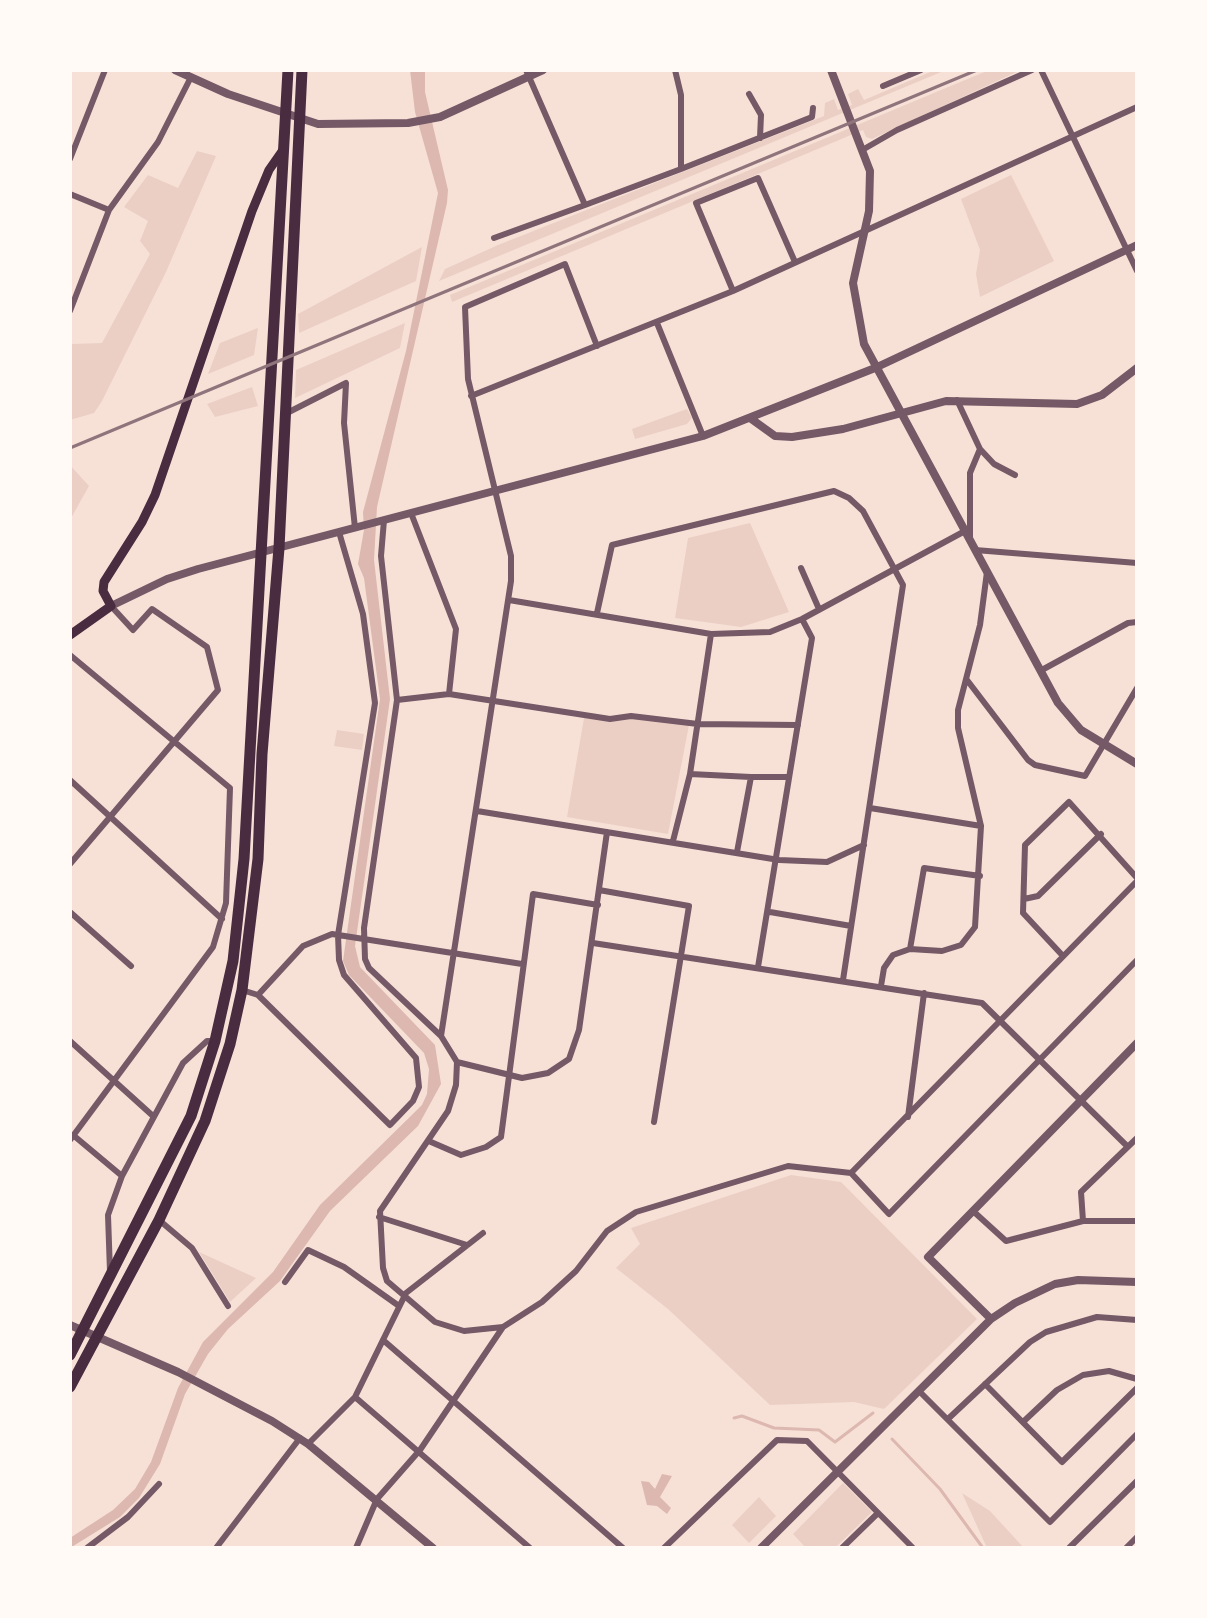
<!DOCTYPE html>
<html>
<head>
<meta charset="utf-8">
<style>
	body { margin:0 }
	#map { position:relative; width:1207px; height:1618px; overflow:hidden; background:#f7e1d7; font-family:"Exo 2",sans-serif }
	canvas { display:block }
	.frame { position:absolute; inset:0; border:72px solid #fffaf5; pointer-events:none }
</style>
</head>
<body>
<div id="map">
<canvas width="1207" height="1618"></canvas>
<div class="frame"></div>
</div>
<script>
const g = document.querySelector('canvas').getContext('2d');
g.lineJoin = 'round';
function fillPath(path, color) {
  g.fillStyle = color;
  g.fill(path, 'evenodd');
}
function toPath(rows) {
  const path = new Path2D();
  for (const r of rows) {
    path.moveTo(r[0], r[1]);
    for (let i = 2; i < r.length; i += 2) path.lineTo(r[i], r[i + 1]);
  }
  return path;
}
function strokePath(path, color, width, dash) {
  g.strokeStyle = color;
  g.lineWidth = width;
  g.lineCap = dash ? 'butt' : 'round';
  g.setLineDash(dash || []);
  g.stroke(path);
}
fillPath(toPath([
	[935,70,946,70,439,281,445,269,498,245,824,116,825,103,834,99,838,110,852,105,848,94,858,89,864,100],
	[989,70,1021,70,872,139,866,137,863,130,452,302,450,295],
	[197,151,216,156,166,272,102,401,94,413,70,420,71,344,102,343,150,254,140,241,148,221,124,207,148,175,178,188],
	[1011,175,1054,261,980,297,976,274,980,250,961,199],
	[422,247,416,281,299,333,298,314],
	[405,323,400,348,295,398,296,370],
	[258,328,254,355,208,374,220,343],
	[252,387,258,406,215,417,207,404],
	[687,409,692,418,687,424,635,439,632,429],
	[70,465,89,486,70,520],
	[750,523,789,612,741,627,675,618,688,538],
	[584,718,613,721,633,718,689,725,668,834,567,817],
	[337,730,364,734,362,750,334,746],
	[791,1175,841,1182,977,1319,884,1409,854,1402,770,1405,668,1309,616,1268,640,1244,631,1228],
	[199,1252,256,1278,230,1302],
	[843,1483,872,1512,835,1548,806,1548,793,1534],
	[962,1493,990,1511,1024,1548,987,1548],
	[759,1497,776,1516,749,1543,732,1525]
]), '#ebcfc5');
fillPath(toPath([
	[410,70,425,70,425,92,448,190,447,203,377,507,374,560,390,699,355,946,360,967,435,1045,441,1084,418,1126,330,1211,280,1281,228,1329,208,1354,185,1394,160,1464,139,1498,120,1517,70,1548,70,1538,113,1510,135,1489,151,1462,178,1388,203,1342,273,1272,320,1205,422,1105,427,1094,429,1069,424,1053,349,975,343,961,380,699,364,578,358,564,364,530,363,512,406,351,438,193,415,112],
	[662,1474,672,1476,660,1497,671,1508,667,1514,657,1506,647,1505,641,1481,649,1482,655,1489]
]), '#dcb8b0');
strokePath(toPath([
	[734,1418,742,1416,774,1428,819,1430,835,1442,873,1413],
	[892,1439,940,1489,983,1548]
]), '#dcb8b0', 3);
strokePath(toPath([
	[1041,70,1137,271],
	[883,86,921,70],
	[749,94,761,115,760,138],
	[864,149,897,130,1032,70],
	[70,159,105,70],
	[681,169,812,117,813,108],
	[70,194,109,210],
	[585,205,681,169,681,95,675,70],
	[494,238,585,205,526,70],
	[733,291,696,203,758,178,795,262],
	[70,311,109,210,158,142,190,79],
	[657,323,703,436],
	[471,396,733,291,1137,107],
	[957,400,980,449,994,464,1015,475],
	[287,413,346,383,344,423,355,528],
	[411,513,456,629,449,694],
	[384,520,381,556,397,700,364,928,365,959,369,968,441,1036,457,1062,522,1078,548,1073,569,1059,579,1030,607,832],
	[970,539,970,473,980,449],
	[975,550,1137,563],
	[801,568,819,609],
	[509,600,711,634,770,632,802,619,965,531],
	[597,613,612,545,834,491,849,498,863,511,903,585,843,980],
	[70,655,230,788,226,903,213,947,70,1140],
	[1040,671,1128,623,1137,622],
	[967,680,1028,760,1035,765,1085,776,1137,688],
	[397,700,449,694,610,719,631,716,698,724,798,725],
	[690,774,751,777,737,852],
	[751,777,789,777],
	[70,780,222,919],
	[870,808,981,826],
	[477,811,779,860,827,862,864,845],
	[673,841,690,774,711,634],
	[70,864,218,690,207,647,152,609,133,630,111,606],
	[599,890,689,906,654,1122],
	[1024,899,1038,896,1101,834],
	[70,912,131,966],
	[770,912,851,926],
	[593,943,982,1003,1128,1147],
	[910,949,924,868,980,876],
	[1063,956,1023,913,1025,845,1069,802,1137,878],
	[758,967,812,638,802,619],
	[881,986,884,968,893,955,910,949,942,951,961,945,975,927,981,826,958,728,958,710,980,625,987,572],
	[242,990,258,995,390,1125,413,1101,419,1087,416,1058,344,975,339,960,338,935,375,703,363,614,339,532],
	[258,995,303,946,332,934,522,964],
	[441,1036,511,581,511,556,468,379,465,307,565,264,597,346],
	[70,1041,153,1116],
	[457,1062,456,1085,448,1111,380,1211,383,1268,387,1281,435,1322,464,1331,503,1327,542,1302,576,1271,607,1231,636,1212,788,1166,851,1173,1137,881],
	[908,1117,924,993],
	[73,1135,122,1176],
	[431,1142,461,1155,486,1147,501,1137,533,894,598,905],
	[851,1173,889,1214,1137,960],
	[973,1211,1006,1241,1083,1221,1137,1221],
	[379,1217,467,1245],
	[159,1220,192,1248,228,1306],
	[1083,1221,1081,1192,1137,1138],
	[110,1272,108,1215,122,1176,183,1063,207,1041,215,1041],
	[285,1282,308,1250,344,1267,399,1306],
	[383,1340,623,1548],
	[985,1384,1062,1462,1137,1388],
	[919,1391,1050,1522,1137,1434],
	[355,1397,530,1548],
	[949,1418,1030,1342,1046,1332,1097,1317,1137,1320],
	[1023,1422,1057,1390,1083,1375,1109,1371,1137,1379],
	[308,1444,355,1397,406,1293,483,1233],
	[87,1548,128,1517,159,1484],
	[216,1548,300,1438],
	[356,1548,377,1499,420,1450,503,1327],
	[664,1548,777,1440,807,1441,913,1548],
	[842,1548,878,1513],
	[1069,1548,1137,1481],
	[1126,1548,1137,1537]
]), '#755966', 6);
strokePath(toPath([
	[175,70,228,94,318,124,408,123,440,117,543,70],
	[831,70,870,171,869,211,853,283,864,344,1058,703,1081,730,1137,764],
	[750,418,775,436,792,437,843,429,946,401,1077,404,1102,395,1137,368],
	[111,606,167,579,198,569,703,436,875,368,1137,245],
	[991,1319,928,1257,1137,1043],
	[70,1325,178,1372,272,1421,308,1444,433,1548],
	[761,1548,991,1319,1015,1303,1055,1284,1078,1280,1137,1282]
]), '#755966', 8);
strokePath(toPath([
	[70,635,111,606,103,591,104,582,142,522,155,495,252,211,269,170,283,150]
]), '#4a2c40', 9);
strokePath(toPath([
	[70,1355,191,1116,215,1041,233,961,244,859,288,70],
	[70,1387,159,1220,205,1121,230,1044,242,990,258,859,262,754,279,548,302,70]
]), '#4a2c40', 11);
strokePath(toPath([
	[70,448,977,70]
]), '#8f747c', 3);
</script>
</body>
</html>
